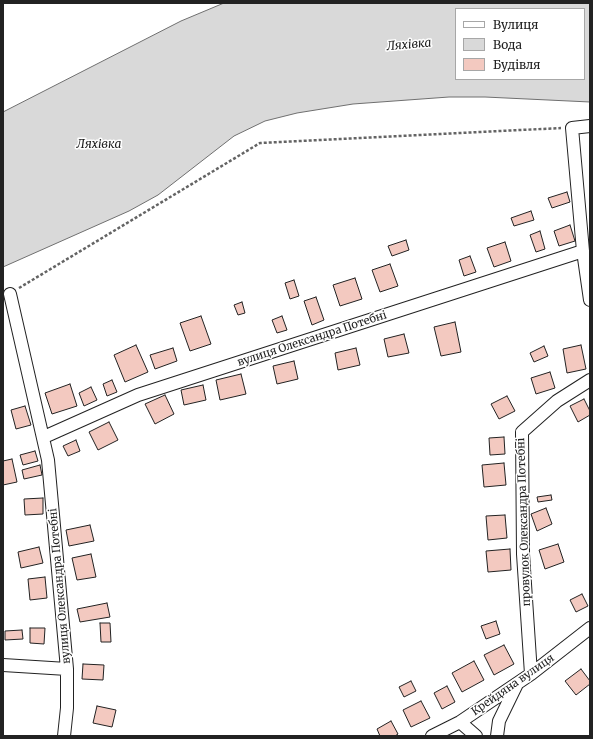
<!DOCTYPE html>
<html>
<head>
<meta charset="utf-8">
<style>
	body { margin:0 }
	#map { position:relative; width:593px; height:739px; overflow:hidden; background:#fff; font-family:Merriweather,serif }
	canvas { display:block }
	.frame { position:absolute; inset:0; border:4px solid #222; pointer-events:none }
	.legend { position:absolute; left:455px; top:8px; width:130px; height:72px; box-sizing:border-box; background:#fff; border:1px solid #a7a7a7; margin:0; padding:5px 7px; list-style:none; font-size:12px; color:#222 }
	.legend li { display:flex; align-items:center; gap:8px; height:20px }
	.legend b { width:20px; border:1px solid #a7a7a7 }
</style>
</head>
<body>
<div id="map">
<canvas width="593" height="739"></canvas>
<div class="frame"></div>
<ul class="legend">
<li><b style="height:5px;background:#fff"></b>Вулиця</li>
<li><b style="height:11px;background:#d9d9d9"></b>Вода</li>
<li><b style="height:11px;background:#f3c9c0"></b>Будівля</li>
</ul>
</div>
<script>
const g = document.querySelector('canvas').getContext('2d');
g.lineJoin = 'round';
function fillPath(path, color) {
  g.fillStyle = color;
  g.fill(path, 'evenodd');
}
function toPath(rows) {
  const path = new Path2D();
  for (const r of rows) {
    path.moveTo(r[0], r[1]);
    for (let i = 2; i < r.length; i += 2) path.lineTo(r[i], r[i + 1]);
  }
  return path;
}
function strokePath(path, color, width, dash) {
  g.strokeStyle = color;
  g.lineWidth = width;
  g.lineCap = dash ? 'butt' : 'round';
  g.setLineDash(dash || []);
  g.stroke(path);
}
function label(font, color, halo, rows, align = 'center') {
  g.font = font + ' Merriweather,serif';
  g.lineWidth = 3;
  g.setLineDash([]);
  g.textBaseline = 'middle';
  g.strokeStyle = halo;
  g.fillStyle = color;
  for (const [text, x, y, turn = 0] of rows) {
    g.save();
    g.translate(x, y);
    g.rotate((+turn || 0) * Math.PI / 180);
    g.textAlign = isNaN(turn) ? turn : align;
    if (halo) g.strokeText(text, 0, 0);
    g.fillText(text, 0, 0);
    g.restore();
  }
}
const water = toPath([
	[224,3,590,3,590,102,485,97,449,97,353,104,297,113,265,121,234,136,158,195,129,211,3,267,3,112,181,21,224,3],
	[456,9,584,9,584,79,456,79,456,9]
]);
fillPath(water, '#d9d9d9');
strokePath(water, '#6f6f6f', 1);
const building = toPath([
	[567,192,570,202,552,208,548,198,567,192],
	[531,211,534,220,514,226,511,218,531,211],
	[570,225,575,241,559,246,554,231,570,225],
	[540,231,545,249,536,252,530,235,540,231],
	[406,240,409,250,392,256,388,246,406,240],
	[505,242,511,261,494,267,487,248,505,242],
	[470,256,476,272,464,276,459,260,470,256],
	[390,264,398,286,380,292,372,270,390,264],
	[355,278,362,299,340,306,333,285,355,278],
	[294,280,299,296,290,299,285,283,294,280],
	[316,297,324,320,312,325,304,301,316,297],
	[242,302,245,313,238,315,234,305,242,302],
	[201,316,211,344,190,351,180,323,201,316],
	[282,316,287,330,277,333,272,320,282,316],
	[455,322,461,352,441,356,434,327,455,322],
	[404,334,409,353,388,357,384,339,404,334],
	[136,345,148,372,125,382,114,355,136,345],
	[581,345,586,369,567,373,563,349,581,345],
	[544,346,548,356,534,362,530,353,544,346],
	[173,348,177,361,155,369,150,355,173,348],
	[356,348,360,365,338,370,335,353,356,348],
	[294,361,298,379,277,384,273,366,294,361],
	[550,372,555,388,536,394,531,378,550,372],
	[241,374,246,394,220,400,216,380,241,374],
	[112,380,117,392,107,396,103,384,112,380],
	[70,384,77,406,52,414,45,393,70,384],
	[203,385,206,400,184,405,181,390,203,385],
	[91,387,97,400,84,406,79,393,91,387],
	[165,395,174,414,155,424,145,404,165,395],
	[507,396,515,411,499,419,491,404,507,396],
	[584,399,590,411,590,415,578,422,570,406,584,399],
	[25,406,31,425,16,429,11,410,25,406],
	[109,422,118,440,98,450,89,432,109,422],
	[504,437,505,454,490,455,489,438,504,437],
	[76,440,80,451,68,456,63,446,76,440],
	[35,451,38,461,23,465,20,455,35,451],
	[12,459,17,482,3,485,3,461,12,459],
	[504,463,506,485,484,487,482,465,504,463],
	[40,465,42,475,24,479,22,470,40,465],
	[551,495,552,500,538,502,537,497,551,495],
	[43,498,43,514,25,515,24,499,43,498],
	[546,508,552,524,537,531,531,514,546,508],
	[505,515,507,538,488,540,486,516,505,515],
	[90,525,94,541,69,546,66,530,90,525],
	[558,544,564,562,545,569,539,550,558,544],
	[39,547,43,563,21,568,18,552,39,547],
	[510,549,511,570,488,572,486,551,510,549],
	[91,554,96,577,77,580,72,558,91,554],
	[45,577,47,598,30,600,28,579,45,577],
	[582,594,588,606,576,612,570,600,582,594],
	[107,603,110,617,80,622,77,609,107,603],
	[496,621,500,634,486,639,481,626,496,621],
	[100,623,110,623,111,642,101,642,100,623],
	[30,628,45,628,44,644,30,643,30,628],
	[22,630,23,639,5,640,5,631,22,630],
	[504,645,514,664,494,675,484,655,504,645],
	[474,661,484,680,462,692,452,673,474,661],
	[83,664,104,665,103,680,82,679,83,664],
	[581,669,590,681,590,684,576,695,565,681,581,669],
	[411,681,416,691,404,697,399,687,411,681],
	[447,686,455,702,442,709,434,693,447,686],
	[421,701,430,718,411,727,403,710,421,701],
	[97,706,116,710,112,727,93,723,97,706],
	[391,721,398,734,395,736,380,736,377,729,391,721]
]);
fillPath(building, '#f3c9c0');
strokePath(building, '#222', 1);
const street = toPath([
	[590,126,572,128,583,251,590,300],
	[10,294,48,460,67,669,67,708,64,736],
	[44,437,138,395,583,251],
	[3,665,67,669],
	[531,674,523,554,522,432,557,401,590,380],
	[460,722,476,736],
	[432,736,460,722,531,674,590,628],
	[497,736,499,721,517,684]
]);
strokePath(street, '#222', 14);
strokePath(toPath([
	[19,288,260,143,561,128]
]), '#646464', 2.5, [3, 2]);
strokePath(street, '#fff', 12);
label('11px', '#222', '#fff', [
	["вулиця Олександра Потебні",312,339,-18],
	["провулок Олександра Потебні",524,522,-92],
	["вулиця Олександра Потебні",60,586,-95],
	["Крейдяна вулиця",513,685,-35]
]);
label('italic 12px', '#222', '#fff', [
	["Ляхівка",409,45,-5],
	["Ляхівка",99,145]
]);
</script>
</body>
</html>
